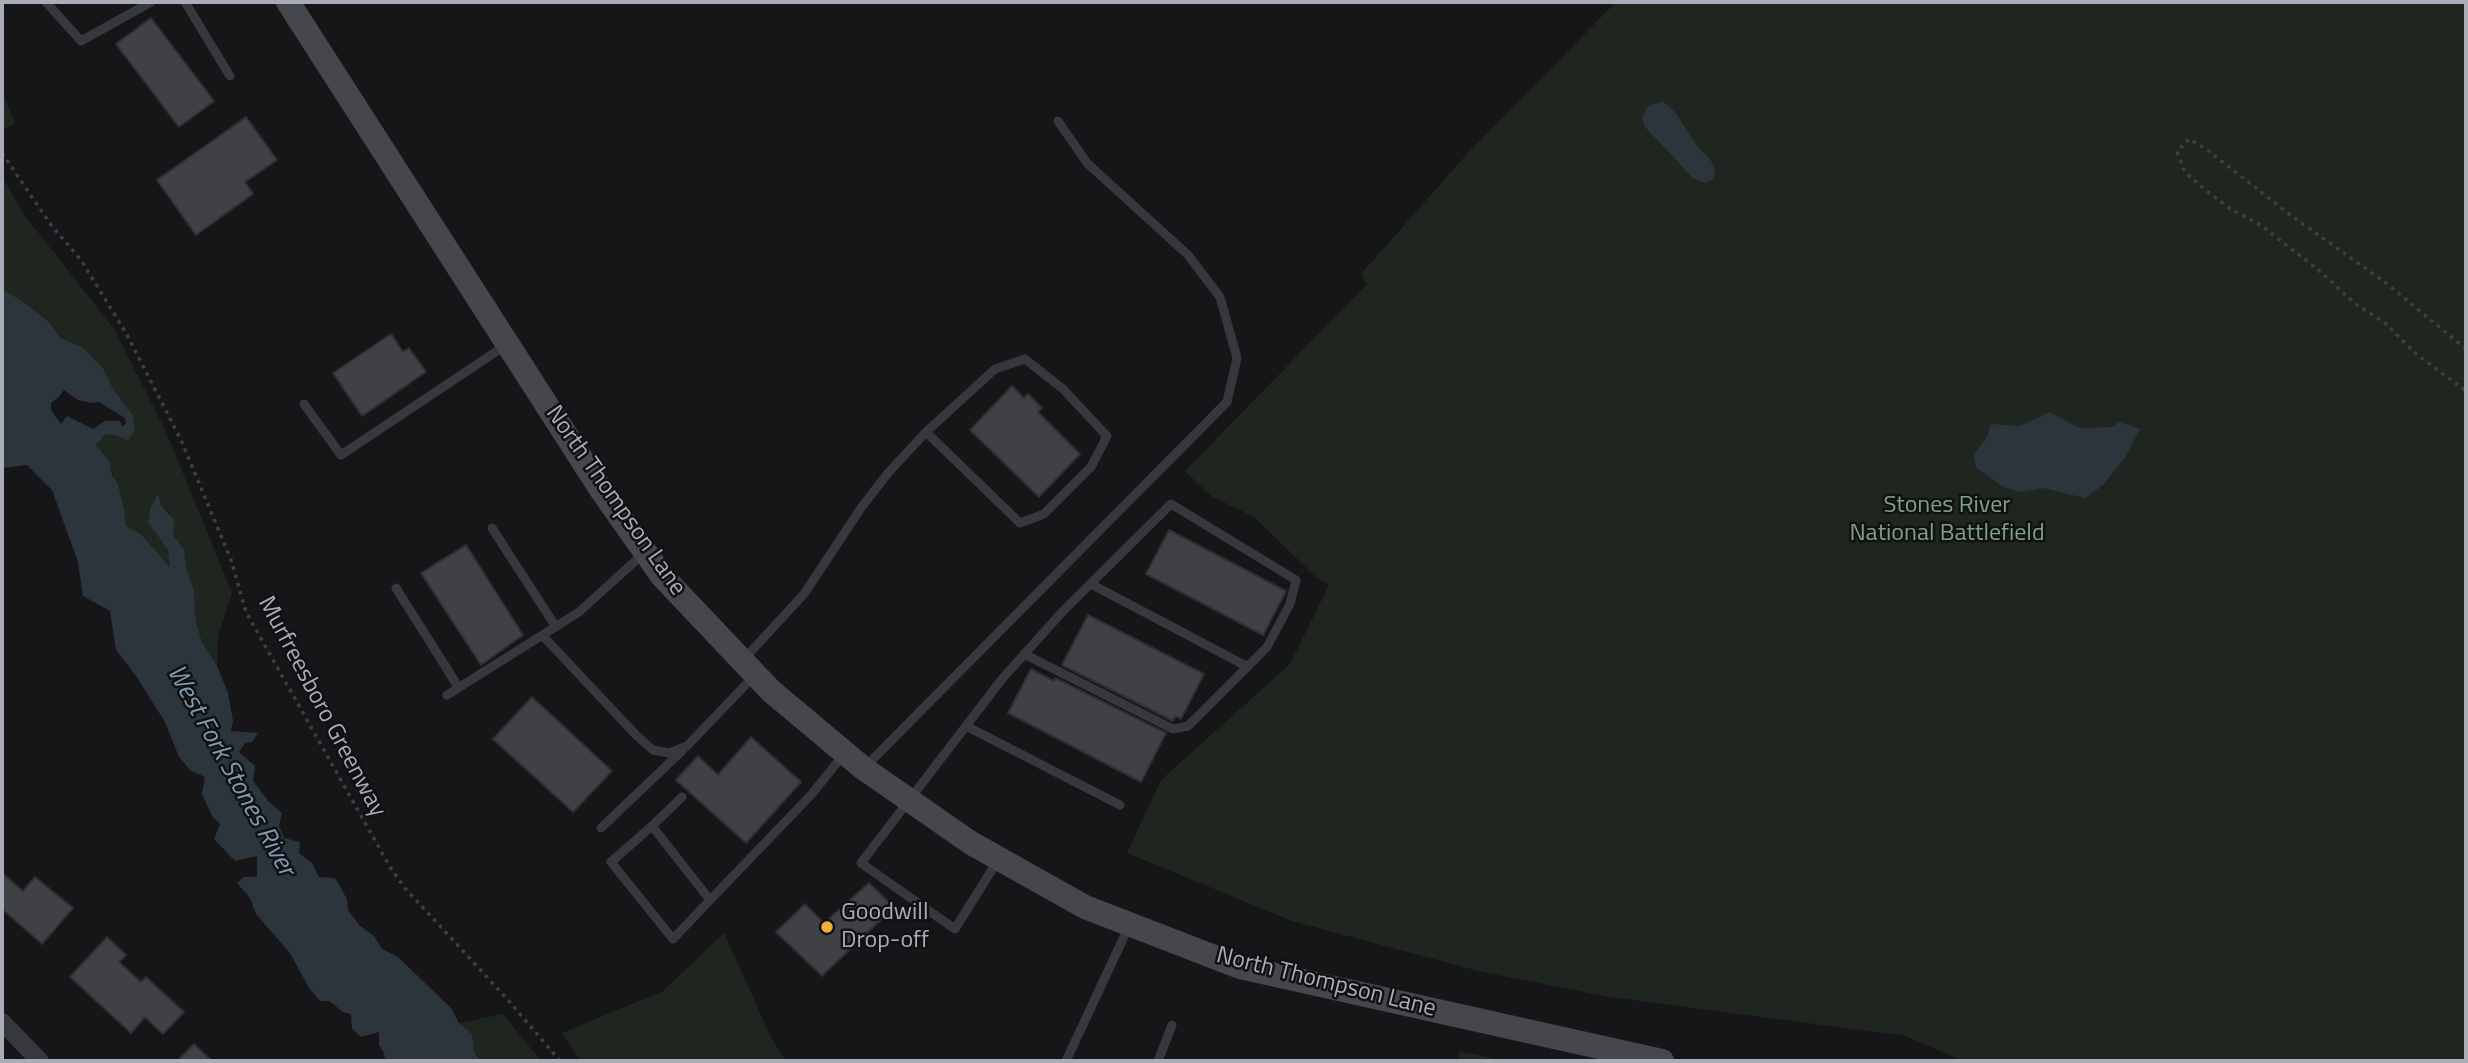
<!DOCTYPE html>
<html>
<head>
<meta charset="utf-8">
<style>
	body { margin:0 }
	#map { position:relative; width:2468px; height:1063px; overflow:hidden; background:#161618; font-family:"Titillium Web",sans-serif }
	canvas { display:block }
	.frame { position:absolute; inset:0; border:4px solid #a8adb8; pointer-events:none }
</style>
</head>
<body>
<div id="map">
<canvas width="2468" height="1063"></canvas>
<div class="frame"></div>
</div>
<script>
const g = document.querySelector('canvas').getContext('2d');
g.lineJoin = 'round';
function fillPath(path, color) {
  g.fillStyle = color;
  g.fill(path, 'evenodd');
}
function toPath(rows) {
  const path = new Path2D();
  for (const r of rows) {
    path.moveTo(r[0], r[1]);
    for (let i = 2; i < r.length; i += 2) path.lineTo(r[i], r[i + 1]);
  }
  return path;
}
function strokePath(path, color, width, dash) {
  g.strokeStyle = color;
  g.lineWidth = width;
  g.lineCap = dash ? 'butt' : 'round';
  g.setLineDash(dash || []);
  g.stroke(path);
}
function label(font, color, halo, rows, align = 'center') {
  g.font = font + ' "Titillium Web",sans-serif';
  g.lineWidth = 5;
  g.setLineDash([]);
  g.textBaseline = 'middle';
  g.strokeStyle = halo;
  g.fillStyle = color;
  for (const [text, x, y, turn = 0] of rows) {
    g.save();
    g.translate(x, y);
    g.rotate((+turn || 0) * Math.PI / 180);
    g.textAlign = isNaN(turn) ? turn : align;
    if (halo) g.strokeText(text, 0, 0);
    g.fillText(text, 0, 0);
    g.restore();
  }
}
fillPath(toPath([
	[1616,2,2466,2,2466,1061,1962,1061,1906,1036,1610,997,1482,972,1292,921,1127,853,1161,780,1290,664,1329,585,1317,578,1254,517,1211,496,1185,471,1367,284,1361,274,1467,154],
	[2,91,15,123,2,131],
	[2,177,26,217,115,330,167,434,232,593,218,636,217,666,202,642,196,622,194,590,187,571,184,549,173,535,169,512,161,505,158,495,148,522,169,550,170,567,141,534,126,526,110,462,95,445,104,434,118,436,128,441,132,414,112,387,103,368,82,347,61,338,48,321,22,301,2,289],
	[724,933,771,1037,786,1061,581,1061,562,1033,663,991],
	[503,1014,541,1061,480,1061,474,1052,472,1034,459,1023],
	[1460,1051,1505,1061,1458,1061]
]), '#1e261f');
fillPath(toPath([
	[1663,102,1675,112,1697,146,1710,159,1716,171,1712,180,1705,183,1693,178,1645,127,1642,117,1649,105],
	[2,289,22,301,48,321,61,338,82,347,103,368,112,387,132,414,135,430,128,441,118,436,105,434,96,445,110,462,112,475,118,484,124,509,126,526,141,534,170,567,168,550,148,522,150,509,158,494,161,505,174,520,173,535,184,549,187,571,194,590,196,622,202,642,217,666,228,693,233,721,231,731,258,733,252,742,245,743,239,752,255,766,253,781,269,802,282,813,279,826,284,838,300,842,299,853,312,863,319,877,335,878,347,899,348,910,359,925,374,936,382,949,398,957,451,1008,459,1023,472,1034,474,1052,480,1061,385,1061,384,1053,379,1045,379,1032,361,1037,352,1029,351,1014,343,1012,329,1001,320,1001,309,988,290,953,256,914,250,898,237,883,244,877,257,877,257,856,235,861,214,839,220,824,212,816,202,794,205,777,190,770,179,757,165,722,136,676,116,650,110,611,83,596,78,562,52,490,27,465,2,468],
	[64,390,78,400,91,403,99,402,125,418,126,424,122,426,120,421,105,421,93,429,67,416,61,424,51,410,51,403,59,397],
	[2050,412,2079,428,2113,427,2119,422,2140,429,2126,456,2103,485,2085,498,2043,488,2021,492,2003,487,1976,467,1974,454,1987,437,1991,424,2020,426]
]), '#2c353c');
const building = toPath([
	[151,18,214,101,179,127,116,44,151,18],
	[246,117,277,160,245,182,253,194,196,235,157,180,246,117],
	[391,334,403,352,409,348,426,372,362,416,333,373,391,334],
	[1012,386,1024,398,1028,394,1042,408,1038,412,1080,454,1039,497,970,430,1012,386],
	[1169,530,1286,591,1263,635,1146,574,1169,530],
	[466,545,523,635,481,665,421,573,466,545],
	[1088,615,1204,674,1181,719,1175,716,1173,721,1062,665,1088,615],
	[1031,669,1054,681,1055,678,1166,733,1141,782,1008,713,1031,669],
	[532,697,612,771,573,812,493,739,532,697],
	[751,737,801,782,746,843,676,780,698,756,718,775,751,737],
	[2,873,23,891,35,877,73,908,42,944,2,909,2,873],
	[869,883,894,907,822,976,776,932,805,904,824,923,869,883],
	[107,937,126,955,119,962,141,982,146,977,184,1012,163,1034,145,1017,131,1033,70,977,107,937],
	[194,1044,212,1061,177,1061,194,1044]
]);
fillPath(building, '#404145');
strokePath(building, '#303034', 2);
strokePath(toPath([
	[2,153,51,225,81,260,126,333,181,440,231,560,246,612,390,867,404,887,508,1000,560,1061],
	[2466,349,2386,283,2289,214,2206,149,2189,139,2177,152,2185,172,2203,188,2229,208,2262,226,2322,273,2354,303,2385,323,2415,353,2466,391]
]), '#3d3f44', 3.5, [3.5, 5]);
strokePath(toPath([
	[46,2,81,41,151,2],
	[185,2,230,76],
	[304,404,341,455,506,345],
	[492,528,556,627],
	[1091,584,1248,667],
	[396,588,459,688],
	[543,636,636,735,653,750,670,753,687,746,754,676],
	[744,659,804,594,861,508,888,473,926,432,995,369,1025,359,1063,389,1107,436,1091,467,1044,514,1020,523,926,432],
	[447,695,579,612,644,553],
	[966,726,1120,805],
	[865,767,1227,402,1237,358,1220,297,1188,255,1087,163,1058,121],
	[652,826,682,797],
	[601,828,683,750],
	[998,860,955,929,861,863,1002,679,1064,610,1171,504,1296,580,1290,604,1267,647,1188,726,1173,729,1024,654],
	[710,900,652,826,611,862,673,939,710,900,811,795,844,754],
	[1066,1061,1129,926],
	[1158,1061,1172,1025]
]), '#37383d', 9);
strokePath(toPath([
	[2,1022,40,1061]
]), '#37383d', 18);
strokePath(toPath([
	[288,2,600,488,662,576,771,691,863,768,971,843,1085,907,1240,967,1662,1061]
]), '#45474d', 24);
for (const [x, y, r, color] of [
	[827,927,7,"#f2b134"]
]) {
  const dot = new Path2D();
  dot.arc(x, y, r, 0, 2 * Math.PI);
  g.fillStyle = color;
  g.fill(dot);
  strokePath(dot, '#111113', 2.5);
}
label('24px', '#a8adb8', '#111113', [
	["North Thompson Lane",615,501,55],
	["Murfreesboro Greenway",321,707,62],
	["North Thompson Lane",1326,983,14]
]);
label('24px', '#7fa381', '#111113', [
	["Stones River",1947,506],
	["National Battlefield",1947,534]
]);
label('24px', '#a8adb8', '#111113', [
	["Goodwill",841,913],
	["Drop-off",841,941]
], 'left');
label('italic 26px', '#7f9bb3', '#111113', [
	["West Fork Stones River",230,771,61]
]);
</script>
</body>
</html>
